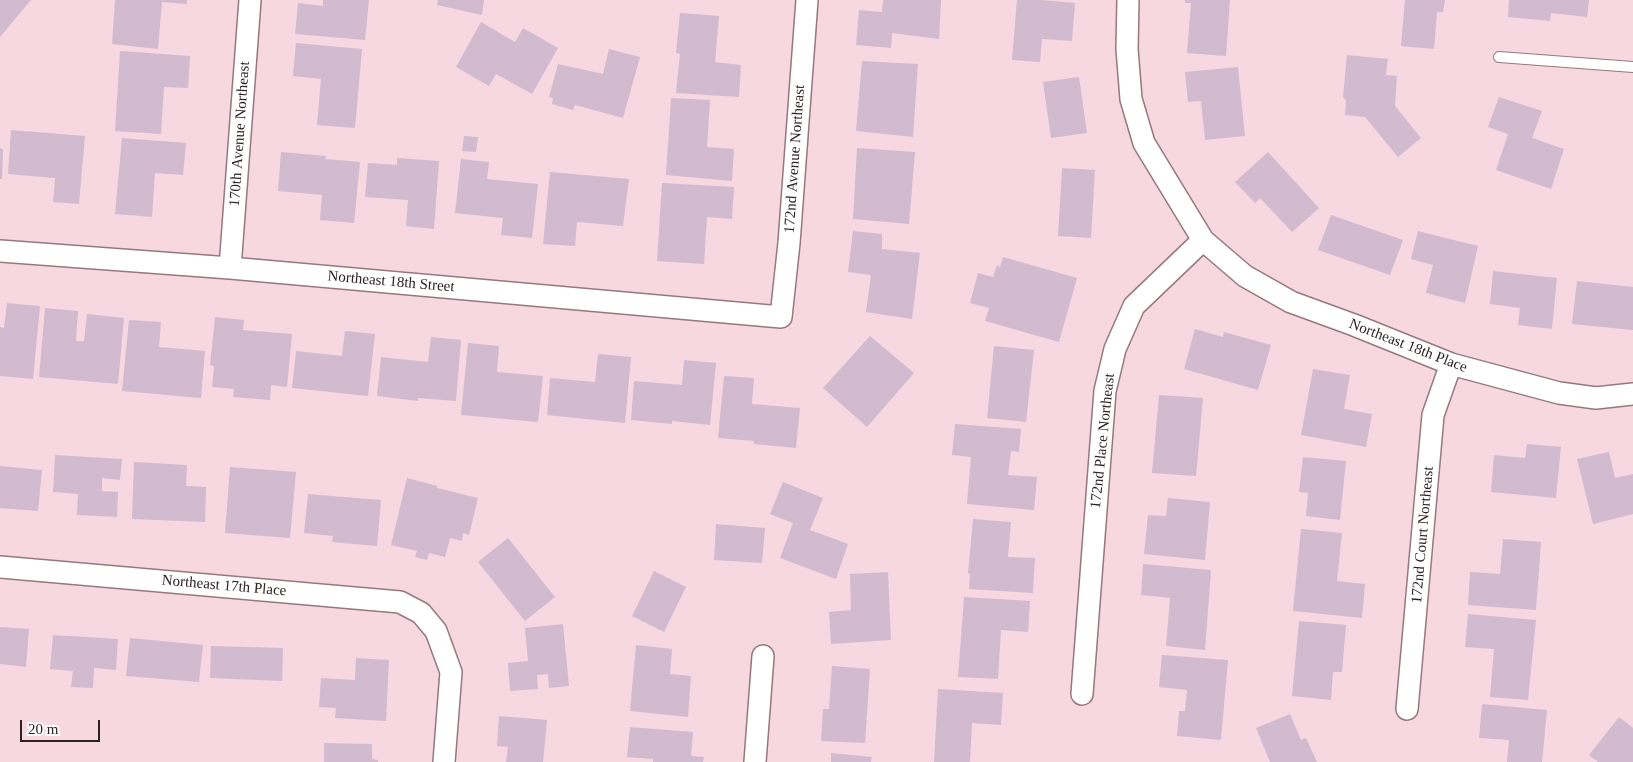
<!DOCTYPE html>
<html>
<head>
<meta charset="utf-8">
<style>
	body { margin:0 }
	#map { position:relative; width:1633px; height:762px; overflow:hidden; background:#f7d7e0; font-family:"Times New Roman",serif }
	canvas { display:block }
	.scale { position:absolute; left:20px; top:720px; width:80px; height:22px; box-sizing:border-box; border:2px solid #2e2225; border-top:0; padding-left:6px; font-size:15px; line-height:18px; white-space:nowrap; color:#2e2225; -webkit-text-stroke:4px #fff; paint-order:stroke }
</style>
</head>
<body>
<div id="map">
<canvas width="1633" height="762"></canvas>
<div class="scale">20 m</div>
</div>
<script>
const g = document.querySelector('canvas').getContext('2d');
g.lineJoin = 'round';
function fillPath(path, color) {
  g.fillStyle = color;
  g.fill(path, 'evenodd');
}
function toPath(rows) {
  const path = new Path2D();
  for (const r of rows) {
    path.moveTo(r[0], r[1]);
    for (let i = 2; i < r.length; i += 2) path.lineTo(r[i], r[i + 1]);
  }
  return path;
}
function strokePath(path, color, width, dash) {
  g.strokeStyle = color;
  g.lineWidth = width;
  g.lineCap = dash ? 'butt' : 'round';
  g.setLineDash(dash || []);
  g.stroke(path);
}
function label(font, color, halo, rows, align = 'center') {
  g.font = font + ' "Times New Roman",serif';
  g.lineWidth = 5;
  g.setLineDash([]);
  g.textBaseline = 'middle';
  g.strokeStyle = halo;
  g.fillStyle = color;
  for (const [text, x, y, turn = 0] of rows) {
    g.save();
    g.translate(x, y);
    g.rotate((+turn || 0) * Math.PI / 180);
    g.textAlign = isNaN(turn) ? turn : align;
    if (halo) g.strokeText(text, 0, 0);
    g.fillText(text, 0, 0);
    g.restore();
  }
}
fillPath(toPath([
	[0,0,31,0,0,37],
	[115,0,187,0,187,4,162,2,158,49,112,44],
	[323,0,369,0,365,40,295,34,298,3,323,6],
	[438,0,484,0,482,15,437,5],
	[883,0,941,0,939,39,892,33,891,48,856,45,859,10,882,12],
	[1017,0,1041,0,1075,3,1072,41,1042,39,1040,62,1012,60],
	[1185,0,1230,0,1226,56,1187,53,1191,3,1185,3],
	[1405,0,1445,0,1443,12,1437,12,1434,49,1401,46],
	[1509,0,1589,0,1587,17,1551,13,1550,21,1508,17],
	[680,13,719,16,715,62,741,65,739,97,676,93,680,54,676,53],
	[481,22,515,42,523,28,558,48,532,94,496,74,489,86,456,67],
	[296,43,362,49,355,128,317,125,321,79,293,76],
	[609,49,640,57,623,118,575,105,573,110,552,104,553,98,549,97,558,64,603,74],
	[120,51,190,56,188,88,164,87,161,134,115,131],
	[1347,55,1388,59,1386,75,1397,76,1395,106,1421,138,1398,157,1365,117,1345,115,1346,101,1343,97],
	[862,61,918,64,913,137,856,131],
	[1238,67,1245,136,1205,140,1201,101,1188,102,1185,72],
	[1079,77,1087,133,1051,138,1043,82],
	[1499,97,1542,111,1532,138,1564,149,1551,189,1496,170,1508,134,1488,127],
	[671,98,710,100,707,147,734,149,732,181,666,175],
	[11,130,85,136,79,204,53,202,55,178,8,174],
	[464,136,478,137,476,152,462,151],
	[122,138,186,143,183,175,155,173,152,217,115,214],
	[0,148,3,149,2,179,0,179],
	[857,148,915,152,909,224,853,219],
	[281,152,326,156,325,159,360,162,354,223,320,220,322,195,278,191],
	[1268,152,1319,208,1292,232,1260,198,1255,203,1235,182],
	[397,158,439,161,434,229,406,226,408,200,365,197,368,163,397,165],
	[461,159,489,162,487,179,538,184,532,238,501,235,503,218,455,213],
	[1062,168,1095,170,1091,238,1058,236],
	[550,172,629,179,623,226,577,222,575,246,543,244],
	[662,183,734,187,732,219,707,217,704,264,657,261],
	[1331,215,1403,240,1390,275,1318,250],
	[853,231,882,234,882,249,920,253,912,319,866,312,871,275,848,272],
	[1418,231,1478,246,1465,303,1426,293,1433,265,1411,259],
	[1003,257,1077,278,1059,342,985,321,989,308,970,303,978,273,993,277,997,265,1000,267],
	[1493,271,1557,278,1552,329,1518,325,1520,308,1490,304],
	[1577,281,1633,287,1633,330,1572,324],
	[7,303,40,306,33,379,0,376,0,327,4,328],
	[45,308,78,311,76,341,84,341,87,314,124,318,118,384,39,377],
	[215,317,244,320,243,330,292,334,287,387,271,385,270,400,233,397,234,389,212,387,214,366,210,365],
	[129,320,161,322,159,347,205,351,201,398,122,391],
	[1195,329,1223,337,1224,332,1271,345,1258,390,1184,369],
	[345,331,375,334,368,396,292,388,296,351,342,356],
	[870,336,914,373,867,427,823,388],
	[431,337,461,340,456,401,418,398,418,401,377,396,381,357,428,362],
	[468,343,499,346,497,372,543,376,538,422,461,415],
	[994,346,1034,350,1026,422,987,418],
	[598,354,631,357,625,423,547,415,550,378,595,382],
	[684,360,716,363,710,425,672,421,672,424,631,420,634,381,682,385],
	[1313,369,1350,375,1344,409,1372,414,1366,447,1301,435],
	[724,376,754,378,752,404,800,408,796,448,754,444,754,441,718,438],
	[1159,395,1203,398,1196,476,1152,473],
	[955,424,1021,429,1019,452,1011,451,1008,475,1037,477,1034,510,967,504,971,457,952,455],
	[1527,444,1561,447,1556,498,1491,492,1494,455,1525,458],
	[1609,452,1615,478,1633,474,1633,514,1593,524,1577,459],
	[55,455,122,459,120,480,102,478,102,491,118,492,117,517,77,515,78,494,53,492],
	[1303,457,1346,461,1340,520,1306,516,1308,493,1299,492],
	[134,462,187,465,186,486,206,487,205,522,132,519],
	[0,466,42,470,38,511,0,508],
	[230,467,296,472,290,538,225,533],
	[407,478,437,486,437,488,478,498,469,535,463,533,462,541,450,538,445,557,429,553,427,560,415,557,417,551,391,545],
	[783,482,823,498,810,530,848,544,836,579,780,558,793,523,770,514],
	[308,494,381,500,377,546,332,542,333,536,304,533],
	[1168,498,1210,502,1205,560,1144,554,1148,515,1166,516],
	[973,519,1011,522,1008,557,1035,558,1033,593,969,589,970,574,968,573],
	[716,524,765,528,762,563,714,560],
	[1301,529,1342,533,1337,581,1365,584,1362,618,1293,611],
	[508,538,555,597,525,621,478,562],
	[1503,539,1541,542,1536,610,1468,605,1470,572,1500,574],
	[1143,564,1211,570,1205,650,1166,646,1170,598,1141,595],
	[654,571,686,587,664,632,632,616],
	[888,572,891,640,831,644,829,612,851,610,850,574],
	[964,597,1030,601,1028,632,1001,630,998,679,958,677],
	[1468,614,1536,620,1528,700,1490,697,1494,649,1465,647],
	[1299,621,1346,625,1342,672,1333,672,1331,700,1292,696],
	[563,624,569,686,549,688,548,674,537,675,538,689,510,691,508,663,528,661,525,628],
	[0,627,29,629,26,667,0,664],
	[53,635,118,639,116,670,94,668,93,688,71,687,73,671,50,669],
	[130,638,203,645,199,682,126,676],
	[636,645,672,649,670,674,691,676,688,717,630,711],
	[211,646,283,648,282,681,210,678],
	[1162,655,1228,660,1221,740,1177,736,1179,711,1185,711,1187,690,1159,687],
	[356,658,389,660,386,721,335,718,336,708,319,707,321,678,355,680],
	[832,666,870,669,865,743,821,741,823,709,829,709],
	[938,689,1003,693,1001,725,972,723,970,762,934,762],
	[1482,704,1547,710,1542,762,1507,762,1509,740,1479,738],
	[1290,714,1301,740,1306,738,1317,762,1270,762,1256,728],
	[499,716,547,720,543,762,506,762,508,747,497,746],
	[1619,717,1633,728,1633,762,1598,762,1589,755],
	[630,727,693,732,691,756,704,757,703,762,653,762,653,759,627,757],
	[324,743,372,744,372,759,378,760,378,762,324,762],
	[831,753,872,757,871,762,831,762]
]), '#d2bbcf');
const service = toPath([
	[1499,57,1633,67]
]);
const minor = toPath([
	[1203,240,1245,276,1291,302,1354,325,1451,364,1559,393,1596,398,1633,394],
	[0,251,230,268,781,317,789,243,807,0],
	[230,268,250,0],
	[0,567,400,602,421,613,436,631,451,672,444,762],
	[1082,694,1105,391,1115,349,1134,306,1203,240,1144,143,1131,99,1127,49,1128,0],
	[1407,709,1433,415,1451,364],
	[755,762,763,656]
]);
strokePath(service, '#957880', 12);
strokePath(minor, '#957880', 24);
strokePath(service, '#fff', 10);
strokePath(minor, '#fff', 21);
label('15px', '#2e2225', '#fff', [
	["170th Avenue Northeast",240,134,-86],
	["172nd Avenue Northeast",795,159,-86],
	["Northeast 18th Street",391,282,5],
	["Northeast 18th Place",1408,346,21],
	["172nd Place Northeast",1103,441,-84],
	["172nd Court Northeast",1423,535,-85],
	["Northeast 17th Place",224,586,5]
]);
</script>
</body>
</html>
